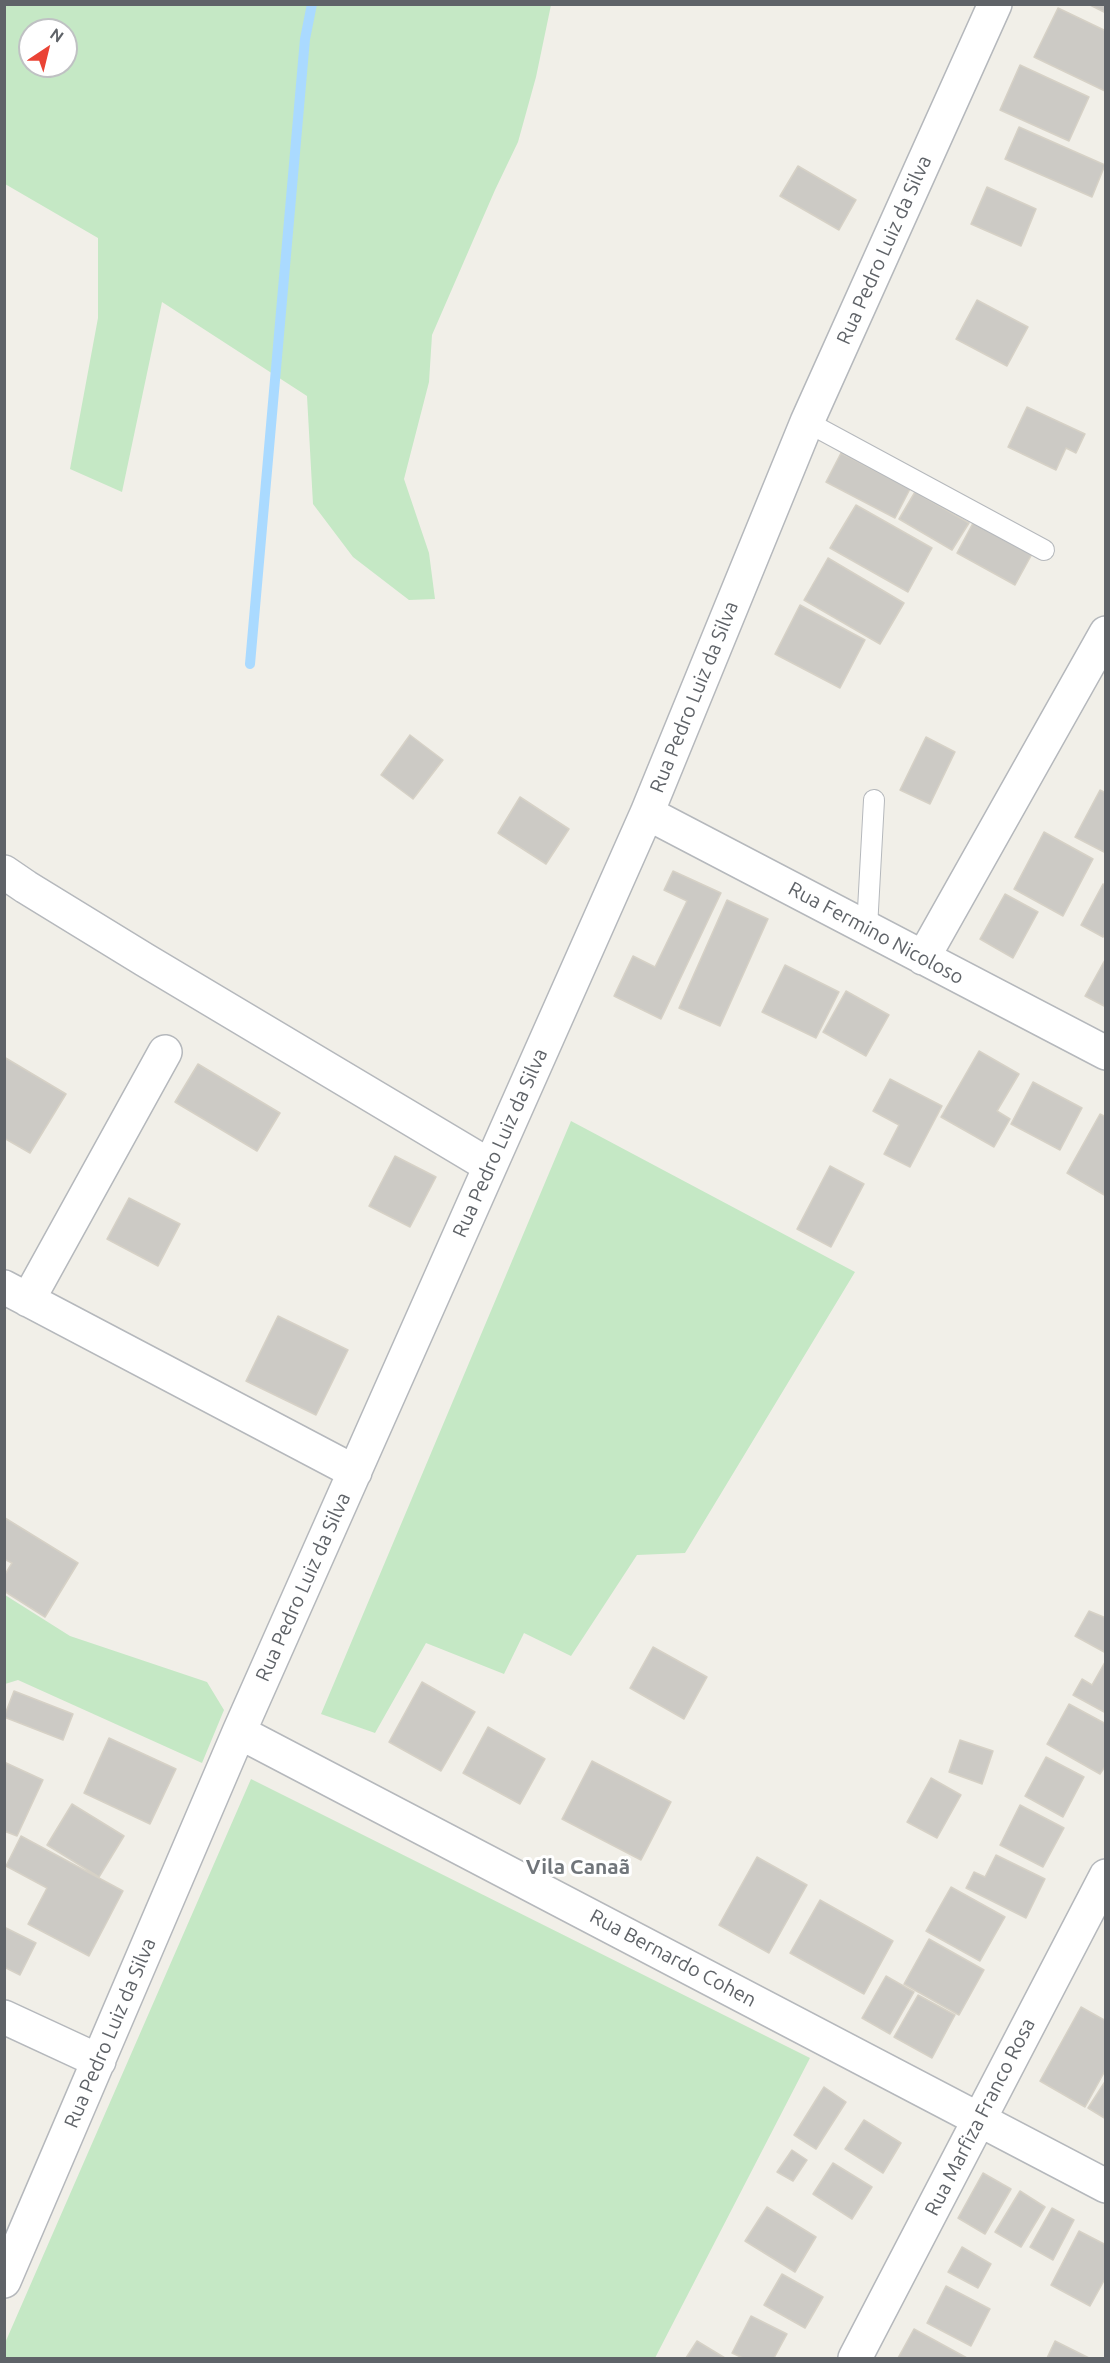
<!DOCTYPE html>
<html>
<head>
<meta charset="utf-8">
<style>
	body { margin:0 }
	#map { position:relative; width:1110px; height:2363px; overflow:hidden; background:#f1efe8; font-family:Ubuntu,sans-serif }
	canvas { display:block }
	.frame { position:absolute; inset:0; border:6px solid #5f6368; pointer-events:none }
	.north { position:absolute; left:18px; top:18px; width:60px; height:60px; box-sizing:border-box; background:#fff; border:2px solid #bfc1c3; border-radius:50%; rotate:35deg; font-size:16px; font-weight:700; line-height:24px; text-align:center; color:#5f6368 }
	.north::after { content:''; display:block; margin:auto; width:21px; height:27px; background:#ea4335; clip-path:polygon(50% 0,100% 100%,50% 72%,0 100%) }
</style>
</head>
<body>
<div id="map">
<canvas width="1110" height="2363"></canvas>
<div class="frame"></div>
<div class="north">N</div>
</div>
<script>
const g = document.querySelector('canvas').getContext('2d');
g.lineJoin = 'round';
function fillPath(path, color) {
  g.fillStyle = color;
  g.fill(path, 'evenodd');
}
function toPath(rows) {
  const path = new Path2D();
  for (const r of rows) {
    path.moveTo(r[0], r[1]);
    for (let i = 2; i < r.length; i += 2) path.lineTo(r[i], r[i + 1]);
  }
  return path;
}
function strokePath(path, color, width, dash) {
  g.strokeStyle = color;
  g.lineWidth = width;
  g.lineCap = dash ? 'butt' : 'round';
  g.setLineDash(dash || []);
  g.stroke(path);
}
function label(font, color, halo, rows, align = 'center') {
  g.font = font + ' Ubuntu,sans-serif';
  g.lineWidth = 6;
  g.setLineDash([]);
  g.textBaseline = 'middle';
  g.strokeStyle = halo;
  g.fillStyle = color;
  for (const [text, x, y, turn = 0] of rows) {
    g.save();
    g.translate(x, y);
    g.rotate((+turn || 0) * Math.PI / 180);
    g.textAlign = isNaN(turn) ? turn : align;
    if (halo) g.strokeText(text, 0, 0);
    g.fillText(text, 0, 0);
    g.restore();
  }
}
fillPath(toPath([
	[5,4,551,5,536,77,518,142,495,190,432,335,429,382,404,479,429,553,435,599,409,600,353,557,313,504,307,396,162,302,122,492,70,469,98,318,98,238,5,184],
	[30,30,66,30,66,66,30,66],
	[571,1121,855,1272,685,1553,637,1555,571,1656,524,1633,504,1674,426,1643,375,1733,321,1714],
	[5,1595,70,1636,207,1682,224,1710,202,1763,18,1680,5,1684],
	[251,1779,810,2058,655,2358,5,2358,5,2343]
]), '#c5e8c5');
strokePath(toPath([
	[250,664,305,39,312,4]
]), '#aadaff', 10);
const building = toPath([
	[1088,4,1106,4,1106,13,1088,4],
	[1058,8,1106,31,1105,91,1034,57,1058,8],
	[1020,65,1089,97,1069,141,1000,110,1020,65],
	[1019,127,1105,165,1092,197,1005,159,1019,127],
	[798,166,856,200,839,230,780,196,798,166],
	[987,187,1036,209,1021,246,971,224,987,187],
	[977,300,1028,327,1007,366,956,339,977,300],
	[1027,407,1085,434,1076,453,1066,448,1056,470,1008,447,1027,407],
	[841,453,910,489,895,518,826,482,841,453],
	[915,492,969,523,952,550,899,519,915,492],
	[856,505,932,548,908,592,830,548,856,505],
	[973,523,1032,554,1015,585,957,553,973,523],
	[828,558,904,603,880,644,804,600,828,558],
	[800,605,865,640,840,688,775,654,800,605],
	[410,735,443,760,413,799,381,775,410,735],
	[926,737,955,752,930,804,900,790,926,737],
	[1100,790,1106,793,1106,853,1075,837,1100,790],
	[520,797,569,829,546,864,498,833,520,797],
	[1044,832,1093,859,1063,916,1014,889,1044,832],
	[673,871,721,893,661,1019,614,996,633,956,655,967,687,901,664,890,673,871],
	[1103,884,1106,885,1106,932,1103,937,1081,925,1103,884],
	[1005,894,1038,912,1013,958,980,939,1005,894],
	[727,900,768,919,720,1026,679,1008,727,900],
	[1106,958,1106,1007,1085,996,1106,958],
	[785,965,839,992,816,1038,762,1012,785,965],
	[846,991,889,1015,866,1056,823,1032,846,991],
	[979,1051,1019,1074,997,1111,1010,1119,994,1147,941,1117,979,1051],
	[4,1057,66,1094,30,1153,4,1138,4,1057],
	[198,1064,280,1113,257,1151,175,1102,198,1064],
	[890,1079,942,1106,910,1167,884,1154,899,1125,873,1111,890,1079],
	[1033,1082,1082,1108,1060,1150,1011,1124,1033,1082],
	[1100,1114,1106,1117,1106,1196,1067,1173,1100,1114],
	[395,1156,436,1177,410,1227,369,1206,395,1156],
	[830,1166,864,1184,831,1247,797,1229,830,1166],
	[129,1198,180,1224,158,1266,107,1239,129,1198],
	[278,1316,348,1350,316,1415,246,1381,278,1316],
	[5,1518,78,1563,45,1617,4,1591,4,1576,12,1563,4,1559,5,1518],
	[1089,1611,1106,1618,1106,1653,1075,1636,1089,1611],
	[653,1647,707,1677,684,1719,630,1688,653,1647],
	[1105,1662,1106,1662,1106,1713,1073,1695,1082,1679,1092,1685,1105,1662],
	[422,1682,475,1712,441,1771,389,1742,422,1682],
	[14,1691,73,1714,63,1740,4,1717,14,1691],
	[1069,1704,1106,1724,1106,1765,1100,1774,1047,1744,1069,1704],
	[488,1727,545,1759,520,1804,463,1773,488,1727],
	[109,1738,176,1769,150,1824,84,1793,109,1738],
	[960,1740,993,1751,982,1784,949,1772,960,1740],
	[1046,1757,1084,1777,1063,1817,1025,1796,1046,1757],
	[592,1761,671,1802,641,1860,562,1819,592,1761],
	[4,1762,43,1780,17,1836,4,1831,4,1762],
	[931,1778,961,1795,937,1838,907,1822,931,1778],
	[72,1804,124,1836,99,1877,47,1845,72,1804],
	[1020,1805,1064,1828,1043,1867,1000,1845,1020,1805],
	[21,1836,123,1891,89,1956,28,1924,47,1888,6,1866,21,1836],
	[996,1855,1045,1879,1026,1918,966,1888,974,1872,985,1877,996,1855],
	[757,1857,807,1885,769,1953,719,1925,757,1857],
	[951,1887,1005,1917,980,1961,926,1931,951,1887],
	[820,1900,893,1941,864,1994,790,1953,820,1900],
	[4,1927,36,1943,20,1975,4,1967,4,1927],
	[929,1939,984,1970,959,2015,904,1984,929,1939],
	[886,1976,914,1992,890,2034,862,2018,886,1976],
	[918,1995,955,2015,932,2058,894,2037,918,1995],
	[1081,2007,1106,2021,1106,2069,1085,2107,1040,2081,1081,2007],
	[1106,2080,1106,2119,1088,2108,1106,2080],
	[824,2087,846,2102,816,2149,794,2135,824,2087],
	[864,2120,901,2143,883,2173,845,2149,864,2120],
	[792,2150,807,2160,793,2181,777,2172,792,2150],
	[833,2163,872,2187,852,2219,813,2194,833,2163],
	[983,2173,1011,2189,985,2234,958,2218,983,2173],
	[1020,2191,1045,2207,1021,2247,995,2232,1020,2191],
	[767,2207,816,2237,795,2272,745,2241,767,2207],
	[1052,2208,1074,2220,1053,2260,1030,2247,1052,2208],
	[1079,2231,1106,2245,1106,2277,1090,2306,1051,2285,1079,2231],
	[962,2247,991,2264,978,2288,948,2272,962,2247],
	[782,2274,823,2297,805,2328,764,2305,782,2274],
	[946,2286,990,2309,971,2346,927,2323,946,2286],
	[751,2316,787,2334,774,2358,743,2358,732,2353,751,2316],
	[914,2329,967,2358,898,2358,914,2329],
	[697,2341,725,2358,686,2358,697,2341],
	[1055,2341,1089,2358,1047,2358,1055,2341]
]);
fillPath(building, '#cccac5');
strokePath(building, '#d6d1c6', 1.5);
const service = toPath([
	[807,422,1044,550],
	[867,928,874,800]
]);
const minor = toPath([
	[647,813,1106,1053],
	[4,872,26,887,145,960,490,1166],
	[923,958,1106,633],
	[4,1287,355,1472],
	[28,1300,165,1052],
	[239,1732,1106,2186],
	[4,2017,99,2061],
	[4,2281,239,1732,647,813,807,422,995,4],
	[855,2358,1106,1876]
]);
strokePath(service, '#b5b8bc', 22);
strokePath(minor, '#b5b8bc', 36);
strokePath(service, '#fff', 20);
strokePath(minor, '#fff', 33);
label('20px', '#5f6368', '#fff', [
	["Rua Pedro Luiz da Silva",884,250,-66],
	["Rua Pedro Luiz da Silva",694,697,-68],
	["Rua Fermino Nicoloso",876,933,28],
	["Rua Pedro Luiz da Silva",500,1143,-66],
	["Rua Pedro Luiz da Silva",303,1587,-66],
	["Rua Bernardo Cohen",673,1958,28],
	["Rua Pedro Luiz da Silva",110,2033,-67],
	["Rua Marfiza Franco Rosa",980,2117,-63]
]);
label('bold 21px', '#70757a', '#fff', [
	["Vila Canaã",578,1867]
]);
</script>
</body>
</html>
